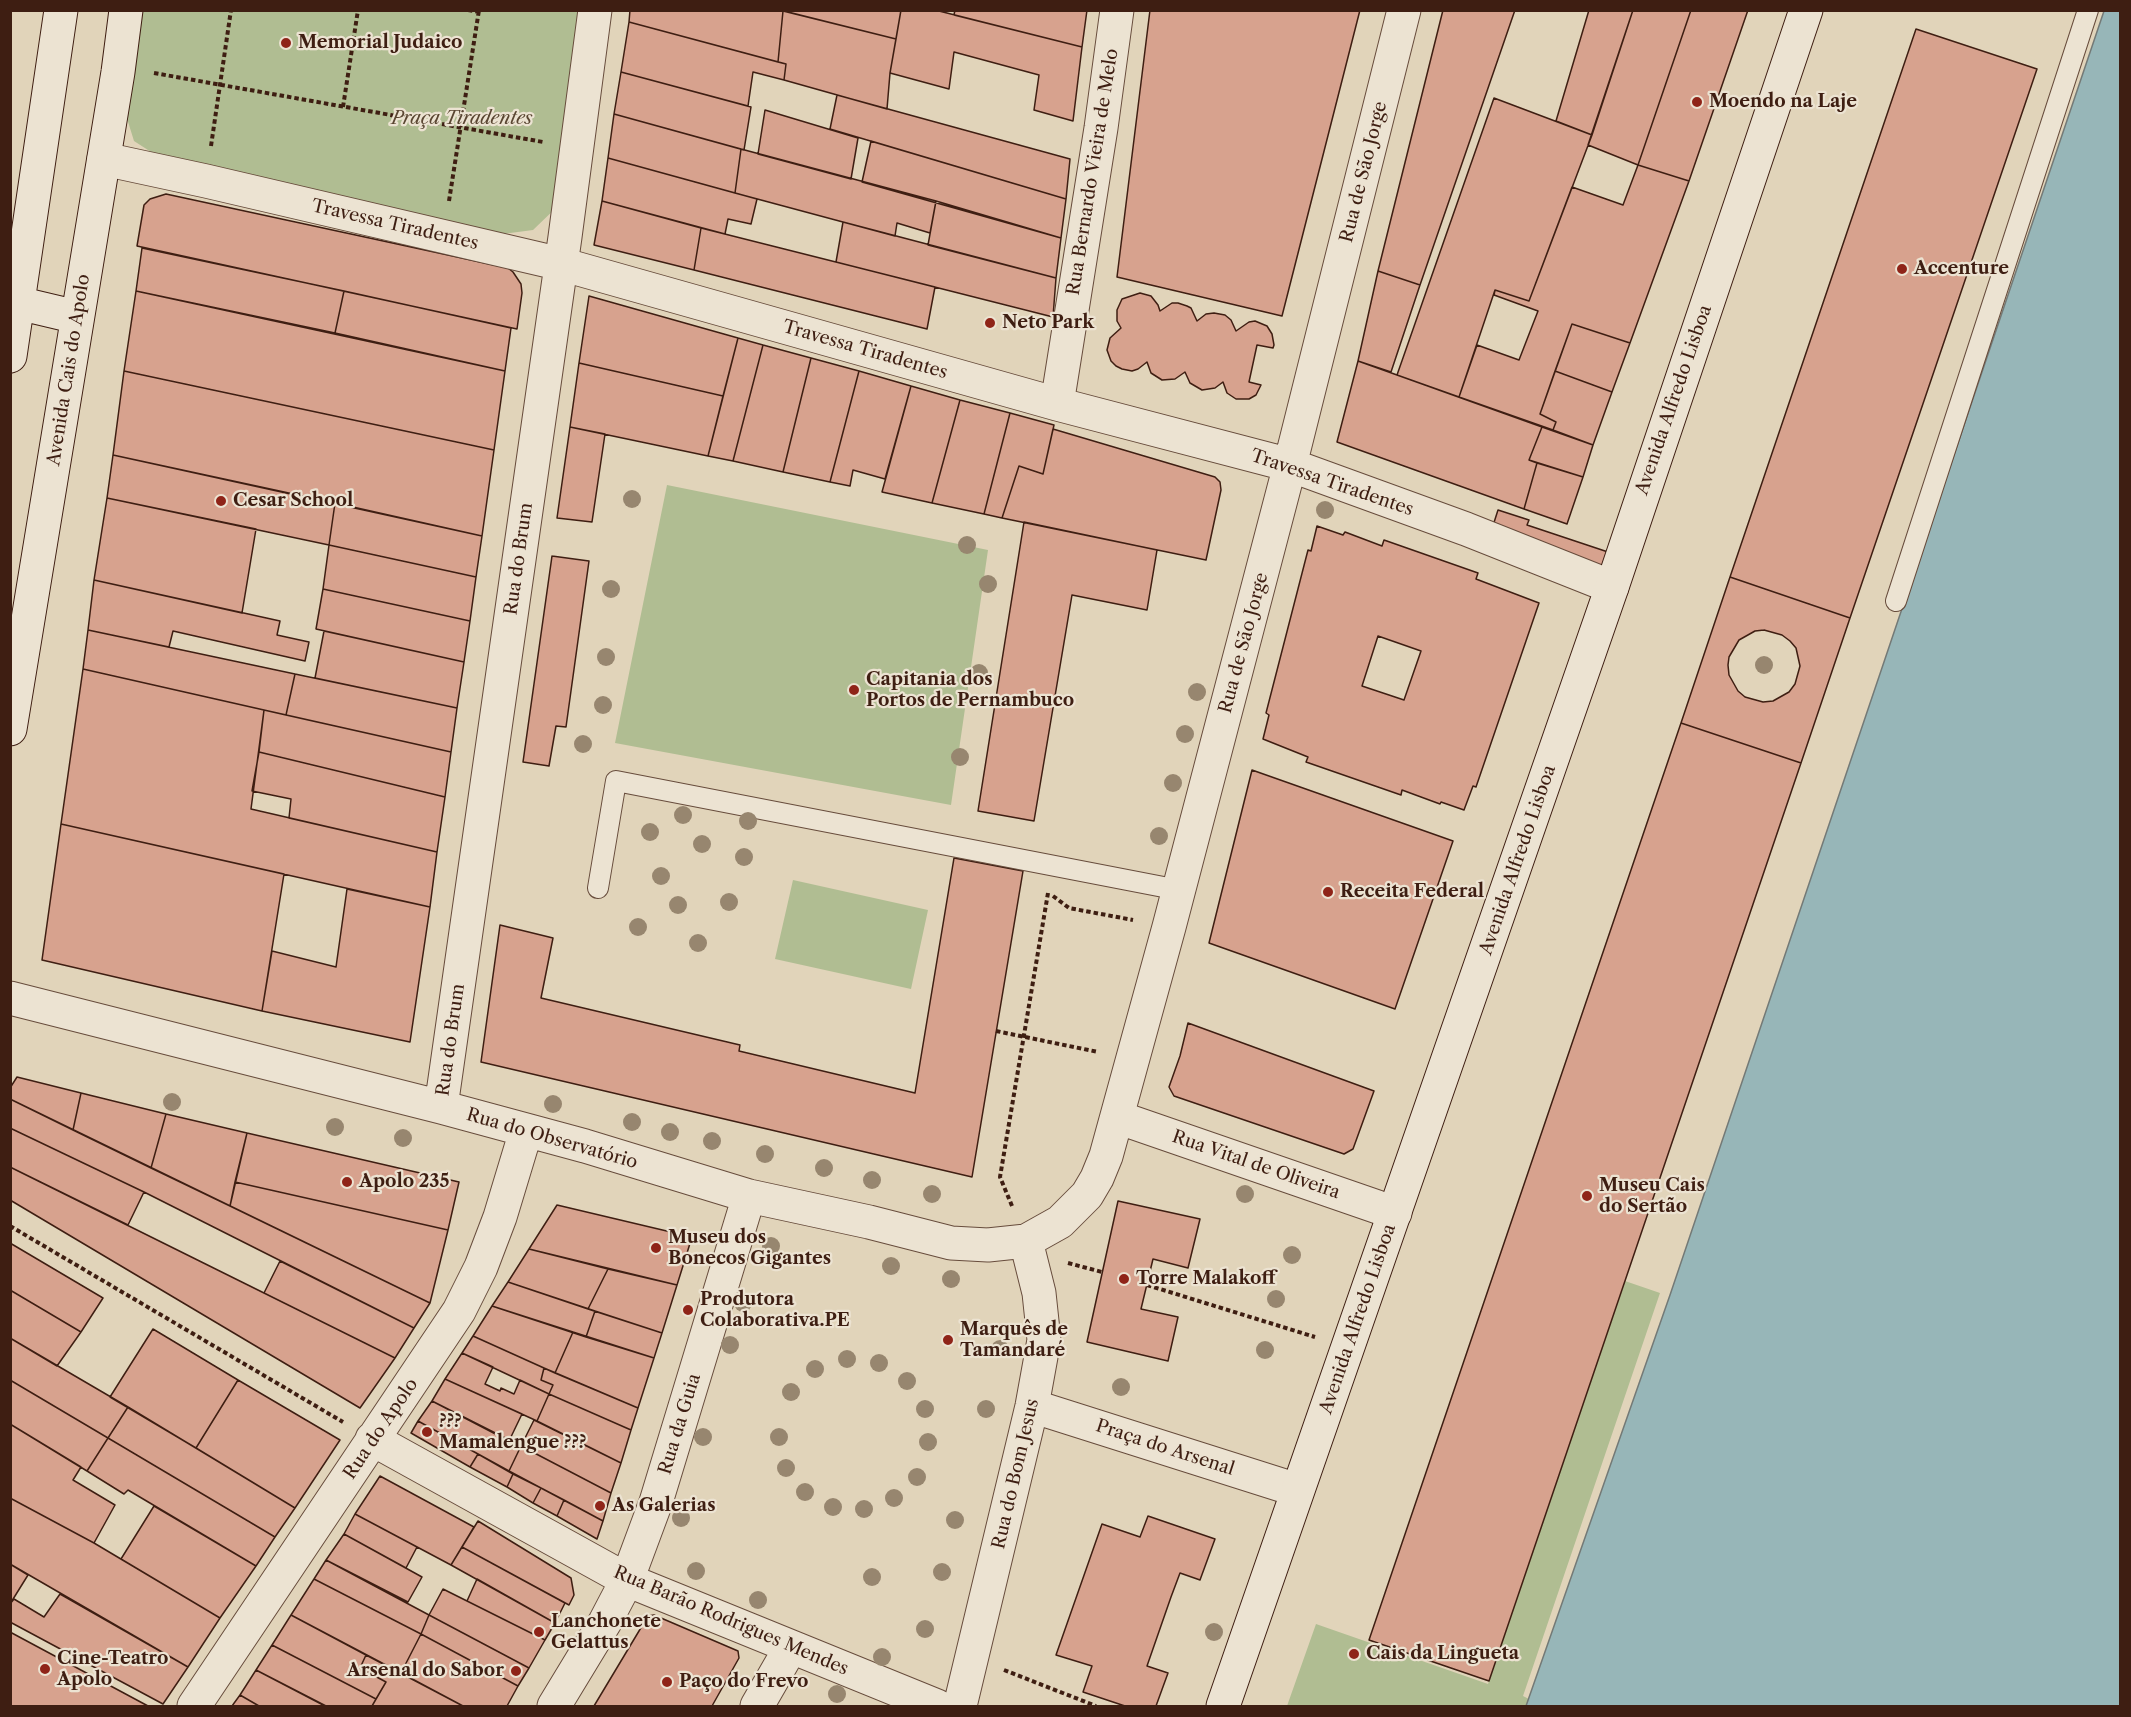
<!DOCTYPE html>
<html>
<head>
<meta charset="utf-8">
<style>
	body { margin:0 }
	#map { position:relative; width:2131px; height:1717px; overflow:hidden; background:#e1d4ba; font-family:"Libre Caslon Text",serif }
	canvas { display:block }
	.frame { position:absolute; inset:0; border:12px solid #3e1e12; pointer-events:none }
</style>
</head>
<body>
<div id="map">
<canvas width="2131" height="1717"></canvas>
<div class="frame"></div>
</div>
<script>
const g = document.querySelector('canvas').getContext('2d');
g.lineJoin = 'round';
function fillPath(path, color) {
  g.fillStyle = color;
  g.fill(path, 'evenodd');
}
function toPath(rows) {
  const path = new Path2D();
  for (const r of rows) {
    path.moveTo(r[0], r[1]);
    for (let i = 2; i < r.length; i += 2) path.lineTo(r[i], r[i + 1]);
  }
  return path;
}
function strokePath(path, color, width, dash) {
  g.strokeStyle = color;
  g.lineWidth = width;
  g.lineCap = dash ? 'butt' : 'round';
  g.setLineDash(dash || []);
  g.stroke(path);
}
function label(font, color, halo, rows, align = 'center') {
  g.font = font + ' "Libre Caslon Text",serif';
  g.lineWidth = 4.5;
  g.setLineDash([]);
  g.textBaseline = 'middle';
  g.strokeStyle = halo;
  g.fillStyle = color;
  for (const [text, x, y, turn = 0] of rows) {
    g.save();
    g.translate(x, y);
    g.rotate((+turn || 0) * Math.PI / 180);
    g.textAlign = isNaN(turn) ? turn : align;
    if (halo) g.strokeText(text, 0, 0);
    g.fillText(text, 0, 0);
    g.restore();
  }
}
fillPath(toPath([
	[138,11,589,11,561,203,533,230,495,235,162,159,134,141,125,112],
	[667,485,988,550,951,805,615,743],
	[793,880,928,910,911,989,775,959],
	[1625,1281,1660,1293,1523,1696,1529,1699,1526,1706,1287,1706,1316,1624,1488,1684]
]), '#b0bd92');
const water = toPath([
	[2104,11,2120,11,2120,1706,1526,1706,1670,1295,2104,11]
]);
fillPath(water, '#97b6b8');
strokePath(water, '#737976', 1.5);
const building = toPath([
	[630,10,783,11,778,62,629,22,630,10],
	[780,10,901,10,896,39,780,10],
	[901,10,935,10,1082,47,1073,121,1034,110,1039,75,954,52,949,89,890,73,901,10],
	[955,10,1087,10,1082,47,954,15,955,10],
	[1150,10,1360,10,1282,316,1117,277,1150,10],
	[1443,10,1515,10,1420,285,1378,271,1443,10],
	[1589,10,1633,10,1592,135,1556,121,1589,10],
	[1633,10,1691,10,1638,165,1588,145,1633,10],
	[1691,10,1748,10,1689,181,1638,165,1691,10],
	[783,11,896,39,890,73,887,109,784,80,786,64,778,62,783,11],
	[629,22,786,64,784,80,753,72,748,106,621,72,629,22],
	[1916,29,2037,69,1850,618,1730,577,1916,29],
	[621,72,751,107,744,150,614,114,621,72],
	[837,95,1070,159,1066,199,830,129,837,95],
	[1494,98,1592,135,1529,301,1495,290,1459,397,1397,375,1494,98],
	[765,110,858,138,851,179,758,154,765,110],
	[614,114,741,149,735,193,608,158,614,114],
	[871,141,1066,199,1061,238,862,182,871,141],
	[741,149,936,201,930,233,897,223,895,236,735,193,741,149],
	[608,158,757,199,751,224,728,219,725,234,602,201,608,158],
	[1638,165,1689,181,1630,343,1572,324,1540,414,1556,422,1553,430,1459,397,1477,345,1519,360,1538,311,1494,295,1495,290,1529,301,1572,187,1623,205,1638,165],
	[166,194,508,268,513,272,521,284,522,293,517,329,137,246,144,205,150,199,166,194],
	[602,201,701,228,694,270,594,245,602,201],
	[936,201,1061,238,1056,278,928,245,936,201],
	[843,222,1056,278,1053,317,836,262,843,222],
	[701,228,935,287,927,329,694,270,701,228],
	[142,248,344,291,335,333,136,291,142,248],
	[1378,271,1420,285,1391,372,1358,361,1378,271],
	[136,291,505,371,494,450,124,371,136,291],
	[344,291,511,328,505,371,335,333,344,291],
	[1140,293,1151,296,1158,305,1160,311,1172,303,1178,303,1187,306,1191,308,1197,321,1206,314,1214,313,1225,315,1231,320,1236,331,1249,322,1255,321,1267,326,1272,334,1274,345,1273,348,1257,345,1249,382,1261,385,1256,395,1249,399,1236,399,1227,393,1223,382,1215,388,1202,390,1190,383,1185,372,1175,379,1162,380,1151,373,1147,362,1138,369,1132,371,1122,369,1116,366,1111,361,1107,350,1110,338,1121,328,1117,321,1117,310,1122,299,1140,293],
	[589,296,738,338,723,396,579,363,589,296],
	[1572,324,1630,343,1612,392,1555,371,1572,324],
	[738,338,763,345,733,461,708,456,738,338],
	[763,345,811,358,783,472,733,461,763,345],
	[811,358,859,371,830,482,783,472,811,358],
	[1358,361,1542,427,1529,460,1537,463,1524,509,1337,442,1358,361],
	[579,363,723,396,708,456,570,427,579,363],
	[124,371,494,450,482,536,113,455,124,371],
	[859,371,911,386,885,479,853,470,850,486,830,482,859,371],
	[1555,371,1612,392,1593,445,1553,430,1556,422,1540,414,1555,371],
	[911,386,960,400,932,503,882,492,911,386],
	[960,400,1010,413,984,514,932,503,960,400],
	[1010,413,1054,425,1043,474,1019,466,1002,518,984,514,1010,413],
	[570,427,605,434,592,522,557,518,570,427],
	[1542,427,1593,445,1583,477,1529,460,1542,427],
	[1053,429,1215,477,1220,482,1221,490,1206,560,1002,518,1019,466,1043,474,1053,429],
	[113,455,335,503,329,545,107,498,113,455],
	[1537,463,1583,477,1567,524,1524,509,1537,463],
	[107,498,256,529,242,613,94,580,107,498],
	[335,503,482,536,476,577,329,545,335,503],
	[1498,510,1529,520,1527,525,1617,555,1611,573,1490,535,1498,510],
	[1024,522,1157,550,1147,610,1072,595,1034,821,978,811,1024,522],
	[1317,526,1343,535,1345,532,1382,546,1384,540,1478,573,1476,579,1539,603,1476,787,1473,786,1464,810,1441,802,1440,804,1402,790,1401,795,1306,762,1308,757,1263,739,1269,715,1266,713,1308,550,1311,551,1317,526],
	[1378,636,1421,651,1404,700,1362,686,1378,636],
	[329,545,476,577,470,621,323,589,329,545],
	[552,556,589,561,566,727,556,726,549,766,523,762,552,556],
	[1730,577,1850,618,1801,763,1681,723,1730,577],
	[1764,630,1782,635,1790,641,1796,648,1800,666,1795,684,1789,692,1773,701,1763,702,1745,697,1738,691,1729,675,1728,665,1729,657,1739,640,1755,631,1764,630],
	[94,580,280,621,277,635,309,642,305,661,173,631,169,647,88,630,94,580],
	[323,589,470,621,464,662,316,629,323,589],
	[88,630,295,674,286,715,83,669,88,630],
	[324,631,464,662,457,708,315,678,324,631],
	[83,669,264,710,251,809,437,852,430,907,61,824,83,669],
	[295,674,457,708,451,752,286,715,295,674],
	[264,710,451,752,445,797,259,752,264,710],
	[1681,723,1801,763,1489,1681,1369,1640,1681,723],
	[259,752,445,797,437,852,289,818,291,799,252,791,259,752],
	[1252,770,1453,841,1395,1009,1209,943,1252,770],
	[61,824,284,874,262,1011,42,960,61,824],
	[954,858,1023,871,972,1177,481,1062,500,925,553,938,541,998,740,1045,739,1051,915,1093,954,858],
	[347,889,430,907,410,1042,262,1011,272,951,336,967,347,889],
	[1188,1023,1374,1091,1353,1149,1344,1154,1174,1096,1169,1087,1180,1056,1188,1023],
	[17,1077,81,1093,73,1130,10,1099,10,1088,17,1077],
	[81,1093,166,1114,151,1168,73,1130,81,1093],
	[10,1099,430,1303,414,1328,144,1192,10,1128,10,1099],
	[166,1114,247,1133,230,1206,151,1168,166,1114],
	[10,1128,144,1192,128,1225,10,1167,10,1128],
	[247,1133,459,1182,448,1230,235,1182,247,1133],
	[10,1167,395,1358,360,1408,10,1200,10,1167],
	[235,1182,448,1230,430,1303,230,1206,235,1182],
	[1118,1201,1200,1219,1188,1268,1153,1259,1141,1309,1178,1317,1168,1361,1087,1342,1118,1201],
	[557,1205,692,1237,677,1285,529,1249,557,1205],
	[10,1243,103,1298,81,1332,10,1290,10,1243],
	[529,1249,608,1269,588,1309,508,1282,529,1249],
	[280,1261,414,1328,395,1358,264,1293,280,1261],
	[608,1269,677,1285,662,1333,588,1309,608,1269],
	[508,1282,595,1311,586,1337,492,1306,508,1282],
	[10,1290,81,1332,57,1366,10,1338,10,1290],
	[492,1306,573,1332,555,1373,473,1336,492,1306],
	[595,1311,662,1333,654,1358,586,1337,595,1311],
	[153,1329,238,1380,196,1448,110,1397,153,1329],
	[573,1332,654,1358,638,1408,555,1373,573,1332],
	[473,1336,544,1368,541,1380,553,1385,549,1394,462,1353,473,1336],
	[10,1338,128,1407,108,1438,10,1380,10,1338],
	[462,1353,493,1367,485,1384,500,1391,501,1388,514,1394,520,1380,549,1394,537,1421,445,1379,462,1353],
	[544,1368,638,1408,631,1430,549,1394,553,1385,541,1380,544,1368],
	[445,1379,522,1414,509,1441,432,1401,445,1379],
	[10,1380,108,1438,87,1471,10,1424,10,1380],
	[238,1380,340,1440,295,1508,196,1448,238,1380],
	[549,1394,631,1430,621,1463,537,1421,549,1394],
	[432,1401,521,1446,509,1471,418,1421,432,1401],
	[128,1407,295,1508,275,1537,108,1438,128,1407],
	[534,1420,621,1463,611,1493,521,1446,534,1420],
	[418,1421,478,1454,470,1467,411,1433,418,1421],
	[10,1424,81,1467,73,1480,115,1505,94,1543,10,1498,10,1424],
	[108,1438,275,1537,256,1566,128,1490,124,1494,87,1471,108,1438],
	[521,1446,611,1493,603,1521,509,1471,521,1446],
	[478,1454,513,1474,507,1487,470,1467,478,1454],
	[513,1474,541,1488,533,1503,507,1487,513,1474],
	[380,1476,474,1527,451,1565,355,1514,380,1476],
	[541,1488,564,1500,557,1516,533,1503,541,1488],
	[10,1498,94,1543,220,1618,188,1667,10,1564,10,1498],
	[564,1500,603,1521,597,1539,557,1516,564,1500],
	[154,1506,256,1566,220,1618,121,1559,154,1506],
	[355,1514,417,1547,406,1568,344,1534,355,1514],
	[1148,1516,1215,1539,1200,1580,1180,1573,1171,1597,1147,1666,1168,1673,1156,1706,1125,1706,1083,1692,1092,1666,1056,1655,1102,1524,1140,1537,1148,1516],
	[478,1521,571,1578,574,1595,569,1605,462,1547,478,1521],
	[344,1534,422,1577,408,1602,326,1560,344,1534],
	[462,1547,565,1603,555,1623,451,1565,462,1547],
	[326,1560,429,1615,421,1634,314,1579,326,1560],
	[10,1564,28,1575,10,1604,10,1564],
	[314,1579,421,1634,401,1673,291,1615,314,1579],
	[477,1579,555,1623,545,1640,467,1601,477,1579],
	[443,1589,545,1640,529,1668,429,1615,443,1589],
	[60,1594,188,1667,163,1704,10,1622,10,1604,14,1599,44,1617,60,1594],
	[291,1615,366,1655,360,1668,386,1682,376,1699,272,1645,291,1615],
	[429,1615,529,1668,518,1686,421,1634,429,1615],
	[654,1615,738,1651,739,1658,712,1706,594,1706,648,1616,654,1615],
	[10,1632,148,1706,10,1706,10,1632],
	[421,1634,518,1686,507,1706,463,1706,401,1673,421,1634],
	[272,1645,376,1699,372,1706,325,1706,256,1670,272,1645],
	[366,1655,463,1706,372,1706,386,1682,360,1668,366,1655],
	[256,1670,326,1706,259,1706,240,1695,256,1670],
	[240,1695,259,1706,232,1706,240,1695]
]);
fillPath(building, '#d7a28e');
strokePath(building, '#3e1e12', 1.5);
const service = toPath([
	[1896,601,2088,10],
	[598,888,616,781,1179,890]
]);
const minor = toPath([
	[104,159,206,181,561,264,1057,404,1290,465,1466,529,1612,587],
	[1057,404,1101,128,1117,10],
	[10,998,441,1107,585,1146,749,1196,869,1222,951,1243,988,1245,1026,1241,1060,1222,1087,1195,1097,1178,1106,1156,1169,927,1290,465,1404,10],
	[441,1107,565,237,595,10],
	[1117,1117,1395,1213],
	[1032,1406,1297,1490],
	[372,1439,627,1580,937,1706],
	[194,1706,459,1311,481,1267,500,1217,526,1131],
	[554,1706,605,1622,627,1580,656,1502,749,1196],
	[757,1706,791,1647],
	[960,1706,1032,1406,1044,1340,1039,1293,1026,1241]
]);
const secondary = toPath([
	[18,303,77,317],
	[10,356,61,10],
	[10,729,118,72,126,10],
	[1223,1706,1612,587,1806,10]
]);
strokePath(service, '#674c3c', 22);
strokePath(minor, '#674c3c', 35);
strokePath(secondary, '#3e1e12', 35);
strokePath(toPath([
	[468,10,479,12],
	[154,73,543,142],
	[343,107,358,10],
	[211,146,231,10],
	[449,201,479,10],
	[1053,896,1069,908,1133,920],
	[996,1031,1098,1052],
	[1012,1206,1000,1177,1048,893],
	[10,1226,343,1422],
	[1068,1263,1102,1272],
	[1147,1285,1315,1337],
	[1004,1670,1096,1706]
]), '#3e1e12', 4, [4.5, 3]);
strokePath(service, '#ece3d2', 20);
strokePath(minor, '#ece3d2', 33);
strokePath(secondary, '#ece3d2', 33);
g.fillStyle = '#97866f';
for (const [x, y] of [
	[632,499],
	[1325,510],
	[967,545],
	[988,584],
	[611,589],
	[606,657],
	[1764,665],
	[979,673],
	[1197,692],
	[603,705],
	[1185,734],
	[583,744],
	[960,757],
	[1173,783],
	[683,815],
	[748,821],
	[650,832],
	[1159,836],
	[702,844],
	[744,857],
	[661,876],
	[729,902],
	[678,905],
	[638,927],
	[698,943],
	[172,1102],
	[553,1104],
	[632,1122],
	[335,1127],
	[670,1132],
	[403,1138],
	[712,1141],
	[765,1154],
	[824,1168],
	[872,1180],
	[932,1194],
	[1245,1194],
	[771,1246],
	[1292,1255],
	[891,1266],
	[951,1279],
	[1276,1299],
	[743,1303],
	[730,1345],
	[1000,1349],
	[1265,1350],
	[847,1359],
	[879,1363],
	[815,1369],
	[907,1381],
	[1121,1387],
	[791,1392],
	[925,1409],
	[986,1409],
	[703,1437],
	[779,1437],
	[928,1442],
	[786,1468],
	[917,1477],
	[805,1492],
	[894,1498],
	[833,1507],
	[864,1509],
	[681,1518],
	[955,1520],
	[696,1571],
	[942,1572],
	[872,1577],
	[758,1600],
	[925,1629],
	[1214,1632],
	[882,1657],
	[837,1694]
]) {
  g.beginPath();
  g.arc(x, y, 9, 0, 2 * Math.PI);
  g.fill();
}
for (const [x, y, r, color] of [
	[286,43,6,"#8f2418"],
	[1697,102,6,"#8f2418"],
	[1902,269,6,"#8f2418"],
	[990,323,6,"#8f2418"],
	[221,501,6,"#8f2418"],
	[854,690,6,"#8f2418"],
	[1328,892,6,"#8f2418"],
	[347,1182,6,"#8f2418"],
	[1587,1196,6,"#8f2418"],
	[656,1248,6,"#8f2418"],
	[1124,1279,6,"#8f2418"],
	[688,1310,6,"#8f2418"],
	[948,1340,6,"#8f2418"],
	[427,1432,6,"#8f2418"],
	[600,1506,6,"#8f2418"],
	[539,1632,6,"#8f2418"],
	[1354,1654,6,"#8f2418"],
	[45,1669,6,"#8f2418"],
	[516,1671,6,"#8f2418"],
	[667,1682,6,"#8f2418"]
]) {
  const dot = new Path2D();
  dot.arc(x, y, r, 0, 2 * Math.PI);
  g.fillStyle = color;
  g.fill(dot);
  strokePath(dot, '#ece3d2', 2);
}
label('bold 18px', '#3e1e12', '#ece3d2', [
	["Memorial Judaico",298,43],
	["Moendo na Laje",1709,102],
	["Accenture",1914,269],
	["Neto Park",1002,323],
	["Cesar School",233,501],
	["Capitania dos",866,680],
	["Portos de Pernambuco",866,701],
	["Receita Federal",1340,892],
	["Apolo 235",359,1182],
	["Museu Cais",1599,1186],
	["do Sertão",1599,1207],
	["Museu dos",668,1238],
	["Bonecos Gigantes",668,1259],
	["Torre Malakoff",1136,1279],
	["Produtora",700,1300],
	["Colaborativa.PE",700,1321],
	["Marquês de",960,1330],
	["Tamandaré",960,1351],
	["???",439,1422],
	["Mamalengue ???",439,1443],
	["As Galerias",612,1506],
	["Lanchonete",551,1622],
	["Gelattus",551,1643],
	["Cais da Lingueta",1366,1654],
	["Cine-Teatro",57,1659],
	["Apolo",57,1680],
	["Arsenal do Sabor",504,1671,"right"],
	["Paço do Frevo",679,1682]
], 'left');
label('italic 18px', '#5a4632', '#ece3d2', [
	["Praça Tiradentes",462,119]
]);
label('18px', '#3e1e12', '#ece3d2', [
	["Rua Bernardo Vieira de Melo",1093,172,-81],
	["Rua de São Jorge",1364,172,-76],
	["Travessa Tiradentes",395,225,13],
	["Travessa Tiradentes",865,350,16],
	["Avenida Cais do Apolo",69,370,-81],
	["Avenida Alfredo Lisboa",1674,400,-71],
	["Travessa Tiradentes",1332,483,19],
	["Rua do Brum",519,559,-82],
	["Rua de São Jorge",1244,643,-75],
	["Avenida Alfredo Lisboa",1518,860,-71],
	["Rua do Brum",451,1040,-82],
	["Rua do Observatório",552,1139,16],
	["Rua Vital de Oliveira",1256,1165,19],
	["Avenida Alfredo Lisboa",1358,1319,-71],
	["Rua da Guia",680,1424,-73],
	["Rua do Apolo",381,1429,-56],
	["Praça do Arsenal",1165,1448,18],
	["Rua do Bom Jesus",1016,1474,-77],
	["Rua Barão Rodrigues Mendes",731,1621,23]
]);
</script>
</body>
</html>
